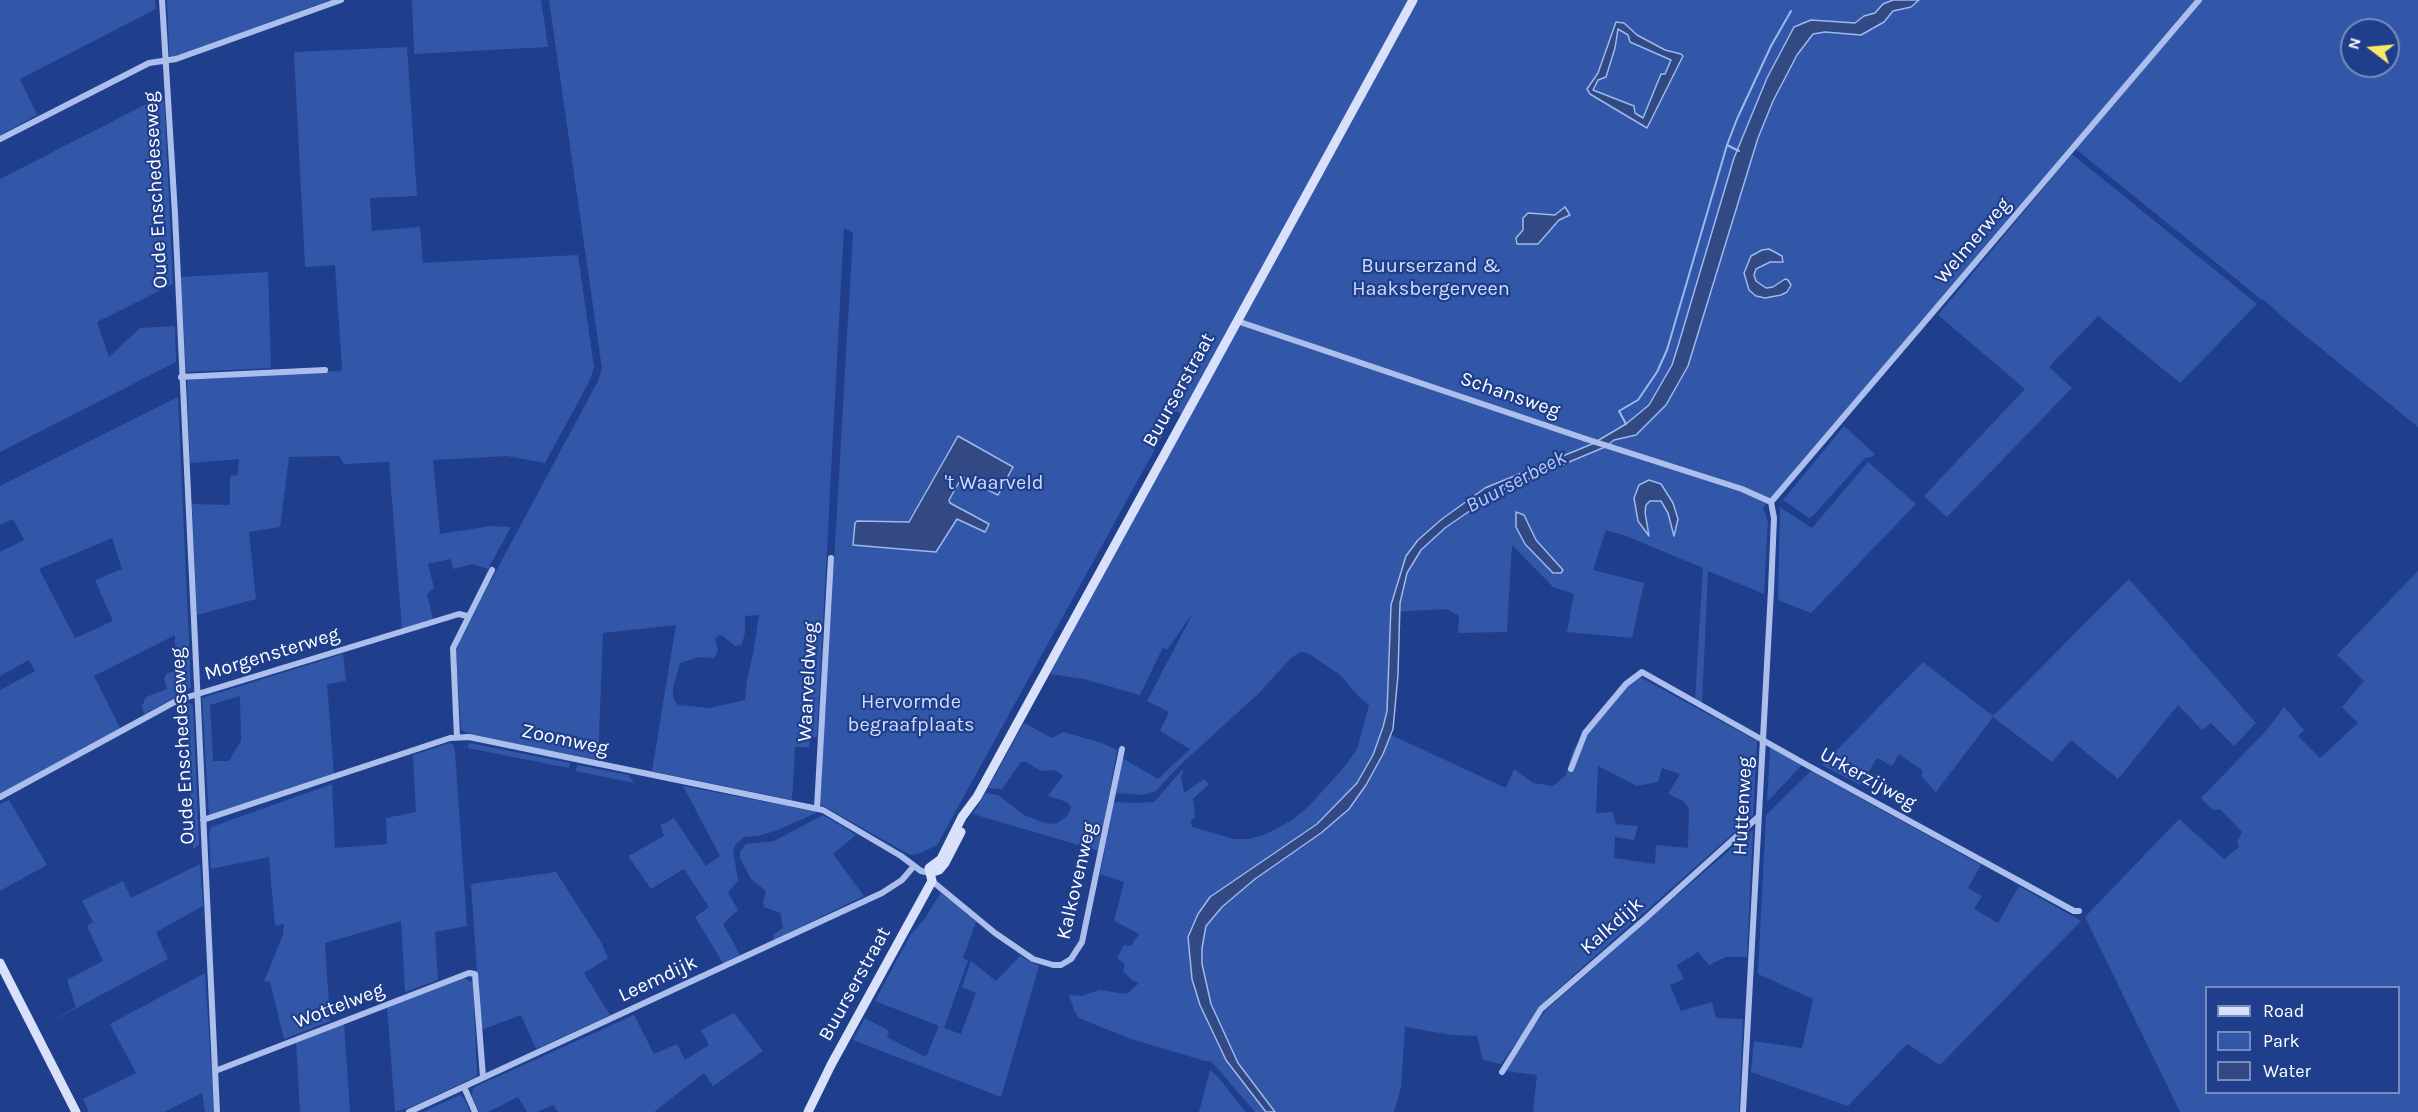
<!DOCTYPE html>
<html>
<head>
<meta charset="utf-8">
<style>
	body { margin:0 }
	#map { position:relative; width:2418px; height:1112px; overflow:hidden; background:#1f3e8c; font-family:Karla,sans-serif }
	canvas { display:block }
	.legend { position:absolute; left:2205px; top:986px; width:195px; height:108px; box-sizing:border-box; background:#1f3e8c; border:2px solid #798bba; margin:0; padding:8px 10px; list-style:none; font-size:18px; color:#fff }
	.legend li { display:flex; align-items:center; gap:12px; height:30px }
	.legend b { width:30px; border:2px solid #798bba }
	.north { position:absolute; left:2340px; top:18px; width:60px; height:60px; box-sizing:border-box; background:#1f3e8c; border:2px solid #798bba; border-radius:50%; rotate:286deg; font-size:16px; font-weight:700; line-height:24px; text-align:center; color:#fff }
	.north::after { content:''; display:block; margin:auto; width:21px; height:27px; background:#fae66b; clip-path:polygon(50% 0,100% 100%,50% 72%,0 100%) }
</style>
</head>
<body>
<div id="map">
<canvas width="2418" height="1112"></canvas>
<ul class="legend">
<li><b style="height:8px;background:#d8e1f9"></b>Road</li>
<li><b style="height:16px;background:#3257a9"></b>Park</li>
<li><b style="height:16px;background:#324983"></b>Water</li>
</ul>
<div class="north">N</div>
</div>
<script>
const g = document.querySelector('canvas').getContext('2d');
g.lineJoin = 'round';
function fillPath(path, color) {
  g.fillStyle = color;
  g.fill(path, 'evenodd');
}
function toPath(rows) {
  const path = new Path2D();
  for (const r of rows) {
    path.moveTo(r[0], r[1]);
    for (let i = 2; i < r.length; i += 2) path.lineTo(r[i], r[i + 1]);
  }
  return path;
}
function strokePath(path, color, width, dash) {
  g.strokeStyle = color;
  g.lineWidth = width;
  g.lineCap = dash ? 'butt' : 'round';
  g.setLineDash(dash || []);
  g.stroke(path);
}
function label(font, color, halo, rows, align = 'center') {
  g.font = font + ' Karla,sans-serif';
  g.lineWidth = 4.5;
  g.setLineDash([]);
  g.textBaseline = 'middle';
  g.strokeStyle = halo;
  g.fillStyle = color;
  for (const [text, x, y, turn = 0] of rows) {
    g.save();
    g.translate(x, y);
    g.rotate((+turn || 0) * Math.PI / 180);
    g.textAlign = isNaN(turn) ? turn : align;
    if (halo) g.strokeText(text, 0, 0);
    g.fillText(text, 0, 0);
    g.restore();
  }
}
fillPath(toPath([
	[0,0,155,0,156,9,20,79,37,115,0,135],
	[167,0,330,0,172,58,169,54],
	[412,0,541,0,548,47,414,54],
	[549,0,2418,0,2418,427,2286,320,2263,299,2262,300,2071,145,1763,508,1768,521,1764,594,1708,571,1702,704,1695,700,1703,568,1626,536,1606,530,1593,570,1644,583,1632,638,1567,632,1574,594,1553,587,1512,545,1507,632,1458,633,1459,616,1447,609,1390,612,1387,711,1373,755,1357,783,1317,823,1210,897,1188,937,1192,979,1200,1005,1226,1060,1266,1112,1255,1112,1211,1061,1205,1061,1128,1038,1079,1018,1075,1012,1069,995,1082,996,1099,990,1127,994,1139,983,1132,980,1123,971,1125,964,1117,958,1124,945,1131,946,1139,934,1114,921,1124,882,1100,874,1113,805,1115,802,1137,803,1154,802,1182,770,1184,772,1181,776,1184,793,1204,779,1209,784,1193,799,1195,817,1191,821,1192,827,1234,839,1249,839,1266,834,1292,820,1309,806,1345,766,1357,749,1369,705,1360,698,1339,674,1309,654,1301,652,1292,657,1258,694,1179,766,1156,791,1142,795,1116,793,1122,758,1158,779,1190,749,1160,731,1169,712,1147,701,1194,611,1167,650,1163,647,1140,695,1084,679,1050,674,1189,418,1176,411,937,845,921,853,910,855,820,804,853,233,844,228,817,737,810,738,809,747,795,747,792,800,652,771,676,625,603,633,598,760,473,735,461,730,456,650,458,642,598,381,602,369],
	[2352,30,2388,30,2388,66,2352,66],
	[759,615,753,654,747,680,745,700,709,708,678,705,673,698,673,688,680,663,699,657,714,658,718,650,715,639,719,635,723,636,735,646,742,645,745,632,745,616],
	[407,47,417,196,370,198,372,231,420,227,423,263,578,255,594,367,590,380,545,463,507,456,433,460,440,534,491,526,511,527,488,569,472,564,453,569,451,559,428,564,434,588,427,594,433,620,402,629,389,462,344,464,339,456,289,457,280,527,249,532,256,599,197,615,192,504,230,505,230,476,238,475,239,459,190,463,187,382,188,380,340,371,342,369,335,265,305,267,294,52],
	[164,95,173,284,97,322,109,357,140,328,175,326,176,362,0,452,0,179],
	[2072,154,2257,304,2180,383,2098,316,2049,367,2072,388,1947,517,1924,496,2025,389,1938,315],
	[268,272,271,368,186,372,181,277],
	[178,397,191,688,144,714,142,706,146,697,167,689,164,679,166,674,176,670,181,657,178,647,175,646,175,635,94,676,120,728,0,794,0,690,35,671,29,660,0,676,0,552,24,540,13,519,0,525,0,486],
	[112,538,122,569,95,580,113,621,75,638,39,569],
	[1844,426,1875,454,1872,457,1865,458,1813,516,1809,518,1783,500],
	[1868,462,1916,504,1811,613,1778,600,1780,507,1812,528],
	[2418,571,2418,1112,2180,1112,2085,917,2179,819,2224,859,2239,847,2237,842,2242,832,2220,809,2213,810,2201,798,2266,731,2284,707,2304,730,2298,736,2320,758,2358,723,2342,707,2364,681,2337,655],
	[2206,988,2398,988,2398,1092,2206,1092],
	[2129,579,2256,723,2234,746,2211,723,2202,730,2178,705,2118,779,2071,740,2052,762,1993,717,1936,792,1921,776,1923,771,1899,754,1892,766,1877,758,1860,785,1822,765,1923,662,1993,716],
	[343,654,346,681,327,684,334,775,209,817,202,698],
	[240,696,241,740,229,761,213,761,210,705],
	[1640,677,1757,741,1753,816,1548,998,1501,1064,1483,1060,1477,1036,1452,1035,1405,1027,1401,1087,1394,1112,1275,1112,1238,1063,1211,1004,1202,964,1202,948,1206,926,1212,917,1255,879,1321,833,1334,820,1375,767,1391,735,1506,788,1514,769,1533,783,1553,786,1566,775,1573,750,1587,728,1631,678],
	[1598,766,1637,786,1658,782,1662,768,1680,774,1668,794,1683,801,1689,808,1688,848,1656,845,1655,864,1614,858,1615,837,1634,840,1638,826,1616,824,1612,812,1596,813],
	[186,703,192,704,193,707,199,845,193,849],
	[1024,723,1052,738,1063,732,1102,743,1117,750,1099,851,973,814,985,793,998,795,1024,815,1045,823,1056,824,1068,815,1071,807,1067,802,1048,796,1063,776,1055,770,1041,771,1026,762,1021,762,1002,789,988,788],
	[450,743,454,746,455,752,467,926,435,932,438,980,405,992,401,921,325,943,330,1021,284,1039,270,982,264,981,283,935,284,924,275,926,269,857,211,869,209,835,211,827,332,784,335,848,387,844,386,818,416,812,413,755],
	[469,743,570,763,569,768,468,748],
	[1770,747,1802,765,1767,802],
	[577,765,629,775,634,783,576,771],
	[1811,771,1981,865,1968,888,1982,896,1974,909,1998,923,2019,886,2081,921,1940,1065,1907,1044,1848,1106,1751,1072,1754,1041,1802,1048,1813,999,1758,974,1766,815],
	[683,786,818,812,775,831,758,836,744,837,736,844,733,850,738,881,728,892,738,910,723,924,740,955,723,963,695,917,709,907,684,869,651,889,628,856,664,836,660,823,664,824,674,818,706,866,720,856],
	[9,800,47,865,0,891,0,804],
	[823,815,856,835,833,854,864,896,773,940,774,934,783,928,781,916,780,913,764,907,763,901,766,891,751,879,740,858,740,852,746,844,774,841],
	[1753,830,1747,957,1726,957,1709,965,1698,952,1677,965,1684,979,1670,985,1681,1011,1712,1002,1716,1018,1743,1019,1739,1112,1533,1112,1537,1075,1505,1071,1536,1023,1546,1010,1655,914],
	[200,864,203,906,156,932,168,959,45,1025,76,1007,67,980,103,961,87,926,93,922,82,901,123,881,131,898],
	[556,872,601,942,608,958,584,973,610,1015,536,1049,521,1015,481,1030,471,884],
	[941,892,976,922,963,958,968,960,944,1028,961,1034,976,993,962,987,971,961,996,981,1020,956,1039,966,1001,1097,853,1040,865,1018,889,1031,887,1037,926,1057,939,1026,875,1001,911,934,924,920],
	[205,973,214,1112,205,1112,202,1093,164,1112,89,1112,83,1099,136,1073,110,1024],
	[461,977,473,982,477,1076,413,1106,395,1112,387,1006],
	[734,1013,763,1051,713,1086,704,1073,654,1112,558,1112,554,1105,536,1112,527,1112,518,1097,488,1112,479,1112,472,1097,473,1088,479,1085,634,1015,654,1054,677,1044,685,1060,709,1045,701,1030],
	[344,1023,350,1112,300,1112,296,1042],
	[1210,1070,1218,1077,1246,1112,1199,1112],
	[460,1095,464,1098,470,1112,423,1112]
]), '#3257a9');
const water = toPath([
	[1893,0,1919,0,1911,7,1893,11,1884,22,1861,35,1825,32,1813,34,1797,55,1773,101,1758,138,1688,366,1666,405,1636,435,1614,440,1605,447,1497,492,1445,528,1421,550,1407,573,1400,603,1398,675,1393,729,1383,754,1366,785,1349,809,1321,833,1255,879,1222,907,1206,926,1202,948,1202,964,1211,1004,1238,1063,1275,1112,1266,1112,1226,1060,1200,1005,1192,979,1188,937,1198,914,1210,897,1317,824,1357,783,1373,755,1383,727,1387,711,1391,605,1406,556,1418,540,1442,519,1485,488,1592,444,1626,424,1649,405,1672,365,1678,346,1734,158,1767,78,1794,27,1811,20,1855,23,1864,16,1875,13,1883,4,1893,0],
	[1616,22,1624,23,1637,35,1665,50,1681,54,1683,56,1647,128,1590,94,1587,89,1598,73,1616,22],
	[1618,29,1628,35,1630,42,1671,60,1665,74,1661,74,1643,118,1635,113,1634,106,1593,90,1598,80,1606,77,1615,48,1618,29],
	[1565,207,1570,215,1559,220,1538,244,1517,244,1516,238,1523,230,1523,218,1528,213,1555,215,1565,207],
	[1769,249,1782,256,1783,262,1770,262,1756,269,1754,275,1756,281,1766,288,1773,287,1785,279,1788,280,1791,285,1787,292,1781,295,1765,298,1756,296,1749,290,1744,273,1751,256,1762,250,1769,249],
	[958,436,1013,467,998,495,962,477,949,500,950,503,989,524,985,532,957,519,936,552,853,545,855,523,857,521,909,522,958,436],
	[1649,480,1661,484,1673,503,1678,519,1674,536,1668,513,1661,501,1650,501,1646,505,1645,512,1649,536,1638,521,1634,498,1639,485,1649,480],
	[1516,512,1524,515,1536,540,1563,570,1561,573,1553,573,1525,544,1516,527,1516,512]
]);
fillPath(water, '#324983');
strokePath(water, '#9fb8ed', 1.5);
strokePath(toPath([
	[1739,151,1727,145,1737,119,1771,46,1791,11],
	[1626,424,1619,411,1638,400,1657,372,1667,350,1727,145]
]), '#9fb8ed', 2);
strokePath(toPath([
	[162,0,175,214,217,1112],
	[0,139,149,63,176,59,341,0],
	[1237,321,1586,439,1742,489,1771,502],
	[181,377,325,370],
	[1771,502,2199,0],
	[457,737,453,648,492,570],
	[1571,769,1585,733,1626,684,1642,672,1807,765,2074,911,2079,911],
	[0,797,178,700,459,614,467,616],
	[817,808,831,558],
	[203,820,450,738,469,737,823,810,901,856,921,871,930,873],
	[932,881,995,933,1033,959,1053,965,1061,965,1071,959,1082,942,1122,749],
	[215,1071,469,973,475,974,483,1077],
	[1502,1072,1541,1009,1646,918,1758,817],
	[464,1087,475,1112],
	[409,1112,882,893,902,880,914,866],
	[1743,1112,1771,590,1774,518,1771,502]
]), '#acbfec', 6);
strokePath(toPath([
	[930,873,939,870,945,863,961,832],
	[0,963,76,1112],
	[808,1112,831,1065,932,881,929,868,941,859,962,817,977,797,1413,0]
]), '#d8e1f9', 9);
label('20px', '#fff', '#1f3e8c', [
	["Oude Enschedeseweg",156,190,-93],
	["Welmerweg",1973,241,-50],
	["Buurserstraat",1179,390,-61],
	["Schansweg",1510,395,19],
	["Morgensterweg",272,654,-17],
	["Waarveldweg",808,682,-87],
	["Zoomweg",565,740,12],
	["Oude Enschedeseweg",183,746,-93],
	["Urkerzijweg",1868,779,29],
	["Huttenweg",1743,806,-87],
	["Kalkovenweg",1077,881,-77],
	["Kalkdijk",1612,926,-41],
	["Leemdijk",658,979,-25],
	["Buurserstraat",855,984,-61],
	["Wottelweg",339,1006,-21]
]);
label('20px', '#d1ddf9', '#1f3e8c', [
	["Buurserzand &",1431,266],
	["Haaksbergerveen",1431,289],
	["'t Waarveld",994,483],
	["Hervormde",911,702],
	["begraafplaats",911,725]
]);
label('italic 21px', '#b7caf3', '#1f3e8c', [
	["Buurserbeek",1516,482,-28]
]);
</script>
</body>
</html>
